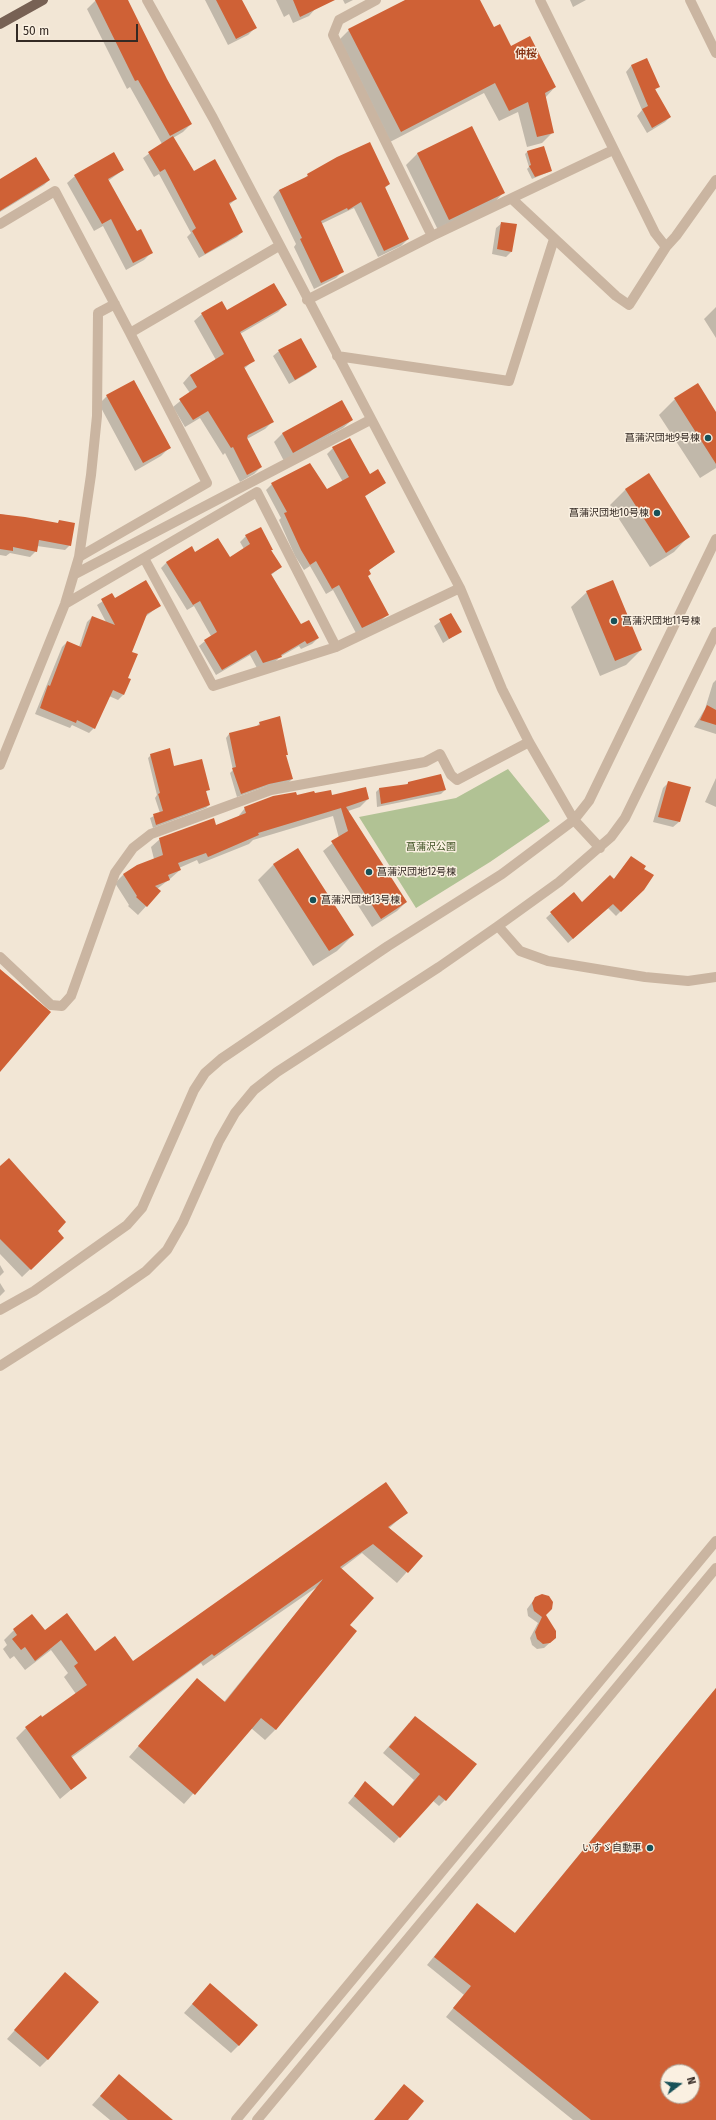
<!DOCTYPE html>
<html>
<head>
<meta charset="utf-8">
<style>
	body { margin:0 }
	#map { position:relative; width:716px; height:2120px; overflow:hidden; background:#f2e6d5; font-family:"Fira Sans",sans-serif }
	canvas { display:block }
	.north { position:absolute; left:660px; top:2064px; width:40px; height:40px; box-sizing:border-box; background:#faf0e1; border:1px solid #aba195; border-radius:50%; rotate:74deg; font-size:11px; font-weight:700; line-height:16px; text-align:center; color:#342a24 }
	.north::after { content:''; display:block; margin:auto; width:14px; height:18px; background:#175158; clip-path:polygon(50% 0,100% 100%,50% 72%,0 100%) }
	.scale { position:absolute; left:16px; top:24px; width:122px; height:18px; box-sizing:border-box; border:2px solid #342a24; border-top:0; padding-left:5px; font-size:12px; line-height:14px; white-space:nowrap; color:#342a24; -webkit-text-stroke:3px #faf0e1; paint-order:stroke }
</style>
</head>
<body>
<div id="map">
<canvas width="716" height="2120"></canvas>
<div class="north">N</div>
<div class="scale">50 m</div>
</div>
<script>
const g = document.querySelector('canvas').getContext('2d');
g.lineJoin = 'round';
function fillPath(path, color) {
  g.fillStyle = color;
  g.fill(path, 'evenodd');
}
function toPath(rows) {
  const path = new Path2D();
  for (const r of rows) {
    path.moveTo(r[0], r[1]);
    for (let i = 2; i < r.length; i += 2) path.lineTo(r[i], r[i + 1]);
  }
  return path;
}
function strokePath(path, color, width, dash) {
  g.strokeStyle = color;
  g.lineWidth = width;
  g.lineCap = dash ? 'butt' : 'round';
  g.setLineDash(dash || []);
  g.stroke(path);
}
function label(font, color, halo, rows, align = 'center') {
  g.font = font + ' "Fira Sans","Noto Sans JP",sans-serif';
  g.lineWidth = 3;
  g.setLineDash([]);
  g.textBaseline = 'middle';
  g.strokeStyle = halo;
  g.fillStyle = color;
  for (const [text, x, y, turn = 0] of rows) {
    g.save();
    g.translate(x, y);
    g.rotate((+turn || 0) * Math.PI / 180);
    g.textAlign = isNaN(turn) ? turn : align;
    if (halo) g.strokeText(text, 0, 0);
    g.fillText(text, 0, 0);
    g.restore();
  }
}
fillPath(toPath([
	[508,769,550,821,490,862,416,908,359,817,456,798]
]), '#b1c294');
fillPath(toPath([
	[127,0,166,80,191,124,183,132,173,138,193,172,236,199,229,205,242,232,237,237,199,258,187,237,191,233,159,174,154,177,143,158,162,144,130,87,127,89,87,9,96,0],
	[205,0,241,0,255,28,248,35,228,45],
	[276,0,314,0,316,8,309,16,293,23,289,14,284,17],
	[343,0,353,0,345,4],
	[407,0,478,0,493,29,555,87,545,98,553,132,542,143,527,147,518,112,499,121,484,93,390,142,338,41,349,30],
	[570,0,586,0,573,7],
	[647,60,658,87,655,90,670,117,665,122,647,133,637,116,642,110,626,72,631,66],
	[472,127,503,193,493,204,438,230,406,165,417,154],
	[528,151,551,171,532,179,527,169,529,167,525,154],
	[123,170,108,181,137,232,152,252,144,260,126,270,103,226,94,231,67,183,75,176],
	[308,175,389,184,384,189,408,239,401,246,378,257,354,208,321,224,343,271,336,278,314,289,294,247,296,244,273,197,279,190,304,179],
	[0,180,49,180,44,185,0,212],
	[502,223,512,251,506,257,492,254,496,228],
	[285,305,278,312,240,334,254,360,244,369,272,422,265,429,247,439,261,467,254,474,240,482,225,453,223,455,200,418,185,427,173,407,190,393,183,383,190,375,216,360,194,321,202,314],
	[716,307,716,338,704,319],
	[279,351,316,367,310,372,289,384,273,356],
	[697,385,716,414,716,468,700,478,659,415,675,399],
	[107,396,169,448,161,456,135,471,99,404],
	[341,401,352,420,343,428,284,461,274,442,282,434],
	[333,448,370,475,385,483,364,497,394,552,368,571,367,576,387,615,382,620,356,633,333,590,326,594,310,566,304,570,295,556,279,520,281,518,266,490,272,484,326,491,343,482,327,454],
	[648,475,689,536,674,552,650,567,610,505,625,490],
	[0,514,56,524,59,522,70,545,65,550,37,546,36,551,30,557,10,553,6,556,0,555],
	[246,536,272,550,270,551,281,567,271,575,301,625,318,638,312,644,301,649,299,646,280,657,275,662,257,668,250,655,216,675,199,646,211,636,194,606,187,610,161,568,167,562,195,553,230,559,244,549,240,542],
	[587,592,641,650,626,665,600,676,571,607],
	[112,595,115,599,159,606,145,617,131,653,126,678,130,680,123,695,118,700,109,696,94,728,89,733,72,725,70,728,35,714,62,647,67,642,79,647,87,622,92,617,106,622,97,605],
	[451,614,460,632,443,643,434,626],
	[716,680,716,734,694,727,705,709,713,683],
	[260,723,285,756,292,779,288,783,265,787,237,797,230,773,233,770,226,738,229,734,256,727],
	[151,755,208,789,205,793,209,805,206,808,153,828,150,818,160,813,155,798,157,795,148,758],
	[716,778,716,807,705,802],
	[669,782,679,822,673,827,653,822,663,788],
	[408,783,445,790,441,794,377,807,376,792,379,789,405,786],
	[314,795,368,799,360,807,348,811,406,902,397,911,372,927,323,851,339,838,333,816,253,840,249,844,199,864,197,860,179,868,180,870,171,878,157,889,160,891,138,915,128,906,129,905,115,883,123,875,154,859,151,847,160,839,215,827,237,818,245,808],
	[297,849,353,935,337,951,313,966,258,880,273,865],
	[631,857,643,869,643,889,616,916,608,908,568,943,546,918,573,893,582,903,613,880],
	[0,1167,63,1238,22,1277,0,1254],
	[0,1265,4,1272,0,1276],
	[0,1283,5,1291,0,1296],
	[406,1513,389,1528,421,1556,397,1583,362,1553,341,1569,348,1625,356,1631,275,1730,265,1740,251,1728,184,1804,129,1757,188,1689,224,1702,317,1587,203,1666,201,1663,71,1758,85,1778,60,1799,16,1738,26,1728,42,1719,76,1694,64,1677,68,1673,51,1650,25,1670,14,1656,10,1659,3,1649,7,1645,4,1640,14,1630,44,1631,95,1652,133,1663],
	[536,1597,555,1638,544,1648,537,1649,532,1645,530,1638,538,1623,528,1616,527,1609],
	[716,1688,716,2120,573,2120,446,2017,464,1995,427,1965,477,1904,514,1934],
	[668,2072,692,2072,692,2096,668,2096],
	[409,1723,445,1800,439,1806,432,1800,394,1843,348,1803,365,1783,393,1807,414,1780,383,1753],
	[65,1973,48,2059,40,2067,7,2039],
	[202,1993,239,2045,231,2053,184,2013],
	[119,2075,171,2120,110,2120,92,2105]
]), '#0003');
fillPath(toPath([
	[95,0,128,0,167,79,192,124,170,136,138,80,135,81],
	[216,0,242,0,257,28,236,39],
	[293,0,335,0,300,17],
	[405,0,480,0,494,27,500,24,511,46,530,36,556,87,545,93,554,133,537,137,528,102,509,111,495,83,401,132,348,29],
	[647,58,660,87,655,89,671,117,652,128,642,109,648,106,631,65],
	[472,126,505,193,449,220,417,153],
	[173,136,194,171,215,159,237,199,229,203,243,232,205,254,192,231,196,228,165,169,160,172,148,152],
	[370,142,390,184,385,187,409,239,384,251,361,202,348,210,347,208,321,221,344,272,321,283,300,239,302,238,279,190,308,176,307,174,337,157],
	[544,146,552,171,535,177,529,166,531,165,527,151],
	[114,152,124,170,108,179,137,231,141,229,153,253,133,263,111,219,102,224,74,175],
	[36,157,50,180,0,211,0,179],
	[501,222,517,224,512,252,497,249],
	[274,283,287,305,240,332,255,361,244,367,274,422,248,435,247,438,262,467,247,475,233,447,231,448,208,411,193,420,179,399,197,387,190,375,224,354,201,313,222,301,227,310],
	[301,338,317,367,295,380,278,350],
	[134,380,171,448,143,463,106,395],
	[698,383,716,412,716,464,674,398],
	[342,400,353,420,293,453,282,433],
	[350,438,370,474,378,469,386,483,365,496,395,552,369,570,371,574,368,576,389,615,362,628,339,585,332,589,316,561,310,565,301,550,284,513,287,512,271,483,310,463,327,489,349,477,332,447],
	[649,473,690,537,666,553,625,489],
	[0,514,25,517,58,523,59,520,75,523,71,546,39,540,37,552,13,547,13,551,0,549],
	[261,527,273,550,271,550,282,567,271,574,301,624,309,620,319,638,307,644,305,641,281,655,282,657,263,663,256,650,222,670,204,640,217,632,200,601,193,605,166,562,192,546,195,552,218,538,230,557,250,544,245,535],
	[146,580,161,606,147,614,132,652,138,654,128,678,131,679,124,695,113,690,95,729,77,720,76,723,40,708,48,685,50,686,67,641,81,647,92,616,115,625,101,599,112,593,115,598],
	[613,580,642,650,615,661,586,591],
	[451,613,462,632,449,639,439,619],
	[707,705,716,710,716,725,700,720],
	[280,716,288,755,286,755,293,779,269,784,241,794,232,768,236,767,229,733,260,725,259,722],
	[170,748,174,766,202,759,210,790,206,791,210,805,156,825,153,814,163,811,158,794,160,793,150,754],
	[441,774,446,790,381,804,379,788,408,784,408,782],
	[668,781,691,787,680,822,658,817],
	[366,787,369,799,346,807,407,902,381,919,331,841,348,831,341,808,258,833,259,835,208,857,206,853,178,863,181,870,168,875,170,880,155,886,161,891,147,907,136,897,137,896,123,874,137,865,163,855,159,838,214,818,216,825,246,813,244,807,273,796,296,792,297,795,314,791,315,793,331,790,332,795],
	[298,848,354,935,329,951,273,864],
	[631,856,646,866,644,869,654,875,644,890,621,912,613,904,573,939,550,912,574,892,582,902,610,875,614,879],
	[0,969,51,1012,0,1072],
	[9,1158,66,1222,58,1231,64,1238,31,1270,0,1239,0,1166],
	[386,1482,408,1513,388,1527,423,1556,408,1573,373,1544,340,1567,374,1598,350,1625,357,1631,276,1730,261,1718,195,1795,138,1746,197,1678,225,1702,323,1579,214,1656,212,1654,71,1756,87,1778,71,1790,25,1727,41,1715,42,1717,87,1685,74,1666,78,1663,61,1640,35,1661,25,1647,21,1650,12,1639,17,1635,13,1629,32,1614,45,1630,67,1613,95,1651,115,1636,133,1661],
	[542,1594,549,1596,553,1602,552,1609,546,1615,556,1631,556,1638,550,1643,543,1644,537,1639,535,1632,542,1617,534,1611,532,1603,535,1597],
	[716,1688,716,2120,591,2120,453,2008,471,1986,434,1957,477,1903,515,1933],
	[668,2072,692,2072,692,2096,668,2096],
	[415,1716,477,1764,446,1801,439,1795,400,1838,354,1796,365,1781,393,1806,420,1774,389,1747],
	[65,1972,99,2002,48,2060,14,2030],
	[210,1983,258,2025,239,2046,192,2004],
	[119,2074,173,2120,128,2120,100,2096],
	[404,2084,424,2101,408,2120,374,2120]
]), '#cf6136');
strokePath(toPath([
	[147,0,213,118,460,588,502,689,529,742,574,820,600,848],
	[376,0,339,20,333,35,432,236],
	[540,0,655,233,666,247,676,236,716,180],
	[690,0,716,53],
	[512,199,616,296,629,305,666,247],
	[0,224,55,191,130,333],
	[307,300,432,236,613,150],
	[337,356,509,381,554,239],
	[79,557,91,475,97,416,98,313,115,304],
	[144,558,213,686,336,647,460,588],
	[75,574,370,420],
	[65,604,257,492,336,647],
	[0,765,65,604,79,557,207,483,130,333,279,246],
	[498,926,520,951,548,961,645,977,688,981,716,977],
	[0,957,51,1005,62,1006,71,996,115,873,133,848,151,834,271,790,425,762,440,754,451,775,457,780,529,742],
	[0,1310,34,1291,127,1225,142,1208,194,1090,205,1073,221,1059,388,946,502,874,574,820,589,801,716,539],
	[0,1366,107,1298,146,1271,167,1250,183,1222,219,1141,235,1113,254,1090,277,1072,439,967,498,926,559,882,611,837,625,818,716,632],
	[236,2120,716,1541],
	[257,2120,716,1568]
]), '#cab5a1', 10);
strokePath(toPath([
	[0,24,43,0]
]), '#776154', 10);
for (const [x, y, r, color] of [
	[708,438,4,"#175158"],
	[657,513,4,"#175158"],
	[614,621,4,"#175158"],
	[369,872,4,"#175158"],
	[313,900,4,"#175158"],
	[650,1848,4,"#175158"]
]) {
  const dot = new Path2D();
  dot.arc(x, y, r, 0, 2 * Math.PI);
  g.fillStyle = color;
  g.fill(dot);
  strokePath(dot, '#faf0e1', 1.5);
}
label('10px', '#342a24', '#faf0e1', [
	["菖蒲沢団地9号棟",700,438],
	["菖蒲沢団地10号棟",649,513],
	["菖蒲沢団地11号棟",622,621,"left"],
	["菖蒲沢団地12号棟",377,872,"left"],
	["菖蒲沢団地13号棟",321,900,"left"],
	["いすゞ自動車",642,1848]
], 'right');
label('10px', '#415426', '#faf0e1', [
	["菖蒲沢公園",431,847]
]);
label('bold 11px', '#883718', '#faf0e1', [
	["仲桜",526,54]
]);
</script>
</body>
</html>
